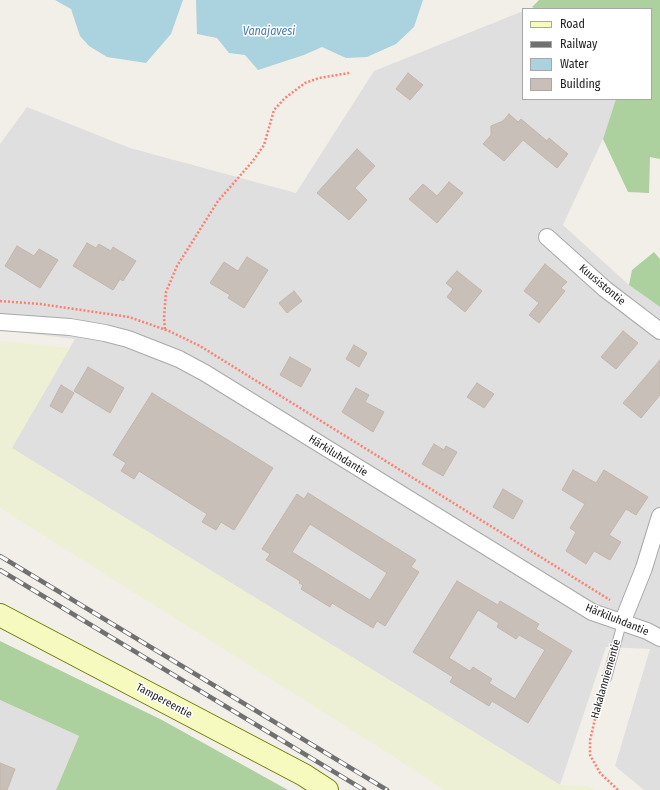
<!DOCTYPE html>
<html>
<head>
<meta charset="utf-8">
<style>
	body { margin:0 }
	#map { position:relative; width:660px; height:790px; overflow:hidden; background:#f2efe9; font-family:"Fira Sans Condensed",sans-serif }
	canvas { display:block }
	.legend { position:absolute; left:522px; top:8px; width:130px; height:92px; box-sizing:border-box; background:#fff; border:1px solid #a7a7a7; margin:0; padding:5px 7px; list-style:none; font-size:12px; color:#222 }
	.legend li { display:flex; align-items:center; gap:8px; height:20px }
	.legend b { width:20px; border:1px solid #a7a7a7 }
</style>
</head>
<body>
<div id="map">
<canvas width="660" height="790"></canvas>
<ul class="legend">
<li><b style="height:5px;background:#f7fabf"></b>Road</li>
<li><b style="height:5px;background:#707070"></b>Railway</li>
<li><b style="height:11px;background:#aad3df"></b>Water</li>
<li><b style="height:11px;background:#c7bfb8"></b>Building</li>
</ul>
</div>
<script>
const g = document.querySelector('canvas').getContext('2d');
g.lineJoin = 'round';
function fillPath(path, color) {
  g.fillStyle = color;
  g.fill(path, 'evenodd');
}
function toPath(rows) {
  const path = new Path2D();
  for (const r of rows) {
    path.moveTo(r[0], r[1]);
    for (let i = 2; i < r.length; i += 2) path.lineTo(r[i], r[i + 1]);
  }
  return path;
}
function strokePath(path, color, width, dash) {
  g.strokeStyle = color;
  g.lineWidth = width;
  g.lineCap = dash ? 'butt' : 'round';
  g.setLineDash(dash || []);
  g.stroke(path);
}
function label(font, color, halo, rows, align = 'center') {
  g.font = font + ' "Fira Sans Condensed",sans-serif';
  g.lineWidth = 3;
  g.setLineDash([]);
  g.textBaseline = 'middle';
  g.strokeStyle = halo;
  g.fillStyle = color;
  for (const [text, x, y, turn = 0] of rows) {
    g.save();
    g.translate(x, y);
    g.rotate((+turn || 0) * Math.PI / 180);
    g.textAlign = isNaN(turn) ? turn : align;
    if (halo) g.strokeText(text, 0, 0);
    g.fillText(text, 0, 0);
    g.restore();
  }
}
fillPath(toPath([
	[523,11,523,99,616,99,603,139,563,225,629,285,660,307,660,790,644,790,615,766,650,649,606,647,560,785,11,448,75,339,0,330,0,144,27,107,130,148,296,193,374,71],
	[0,700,79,736,56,790,0,790]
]), '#e0dfdf');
fillPath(toPath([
	[0,341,70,348,12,448,560,785,589,786,594,790,444,790,377,746,0,508]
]), '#eef0d5');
fillPath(toPath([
	[539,0,660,0,660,159,650,157,649,193,628,192,603,139,616,99,651,99,651,9,536,9,532,7],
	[654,252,660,259,660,307,629,285,632,270],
	[0,641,162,720,288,790,56,790,79,736,0,700]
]), '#add19e');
fillPath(toPath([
	[55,0,183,0,171,34,146,63,107,57,89,46,80,36,71,9],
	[196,0,423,0,414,27,396,44,367,57,346,58,322,47,304,55,258,70,245,55,229,53,217,38,197,34]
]), '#aad3df');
const building = toPath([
	[408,73,423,85,410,100,396,89,408,73],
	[509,114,518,122,521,119,547,141,549,138,568,154,557,168,523,140,504,161,483,144,491,135,491,126,503,121,509,114],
	[357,149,375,166,355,188,367,200,349,220,317,193,357,149],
	[449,182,463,193,437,223,409,199,423,184,437,196,449,182],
	[87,243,96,248,99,244,111,251,113,247,136,261,123,281,120,279,113,290,73,266,87,243],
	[17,246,34,256,39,249,58,260,40,288,5,266,17,246],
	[247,257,268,270,244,308,228,298,230,295,210,283,224,262,238,271,247,257],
	[545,264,567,282,561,288,565,291,539,323,529,315,539,303,524,291,545,264],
	[457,271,482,291,465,312,447,297,453,289,446,283,457,271],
	[294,291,302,301,287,313,279,303,294,291],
	[623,331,638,343,616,369,601,357,623,331],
	[354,345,367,353,359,367,346,359,354,345],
	[290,357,311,369,301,387,280,375,290,357],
	[660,360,660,395,641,418,623,403,660,360],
	[88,367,124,388,110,413,74,391,88,367],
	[477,383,494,394,484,408,467,397,477,383],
	[61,385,74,393,62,413,50,406,61,385],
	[356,388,369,395,365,402,384,412,373,432,342,412,356,388],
	[152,393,273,468,234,530,221,522,216,530,202,522,207,514,139,471,134,479,121,471,126,463,113,455,152,393],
	[434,444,444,450,446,446,457,452,443,476,422,464,434,444],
	[573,470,596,483,604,470,648,497,636,515,626,509,609,535,621,542,610,560,594,551,586,564,566,551,576,532,570,528,585,504,562,490,573,470],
	[503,489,523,501,513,519,493,507,503,489],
	[308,493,416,560,411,567,419,572,385,626,377,621,373,628,332,603,330,607,301,589,303,585,299,583,300,581,266,560,270,554,262,549,297,494,304,499,308,493],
	[310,524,387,573,370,600,292,552,310,524],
	[457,581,498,605,500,601,539,624,536,629,572,651,528,723,492,701,489,706,450,682,453,677,413,652,457,581],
	[478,610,499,623,497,627,516,639,519,635,545,650,515,699,489,683,492,679,473,667,470,671,449,658,478,610],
	[0,763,15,769,7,790,0,790,0,763]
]);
fillPath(building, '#c7bfb8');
strokePath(building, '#c4b6ab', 1);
const service = toPath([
	[607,678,622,623]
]);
const minor = toPath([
	[547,237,605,289,660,331],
	[0,322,70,327,105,333,128,339,179,359,205,373,592,612,647,631,660,638],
	[622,623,644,568,660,516]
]);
const secondary = toPath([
	[0,615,304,775,327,790]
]);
strokePath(service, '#a9a9a9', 10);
strokePath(minor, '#a9a9a9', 18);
strokePath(secondary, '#707d05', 24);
strokePath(toPath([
	[0,301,40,304,129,317,169,331,200,346,610,600],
	[165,329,164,318,166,292,177,266,218,201,252,162,264,145,274,110,285,98,305,83,319,78,349,73],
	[604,688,596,715,590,740,590,755,600,773,618,790]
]), '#fa8072', 2.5, [2, 2]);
strokePath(service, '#fff', 8);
strokePath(minor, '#fff', 16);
strokePath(secondary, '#f7fabf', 22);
const rail = toPath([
	[0,556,387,790],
	[0,570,364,790]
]);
strokePath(rail, '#707070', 4.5);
strokePath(rail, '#fff', 3, [9]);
label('11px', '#222', '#fff', [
	["Kuusistontie",602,285,40],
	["Härkiluhdantie",338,456,32],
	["Härkiluhdantie",617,620,22],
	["Hakalanniementie",606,679,-74],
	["Tampereentie",164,701,28]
]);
label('italic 12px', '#4a7aab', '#fff', [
	["Vanajavesi",269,32]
]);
</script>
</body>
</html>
